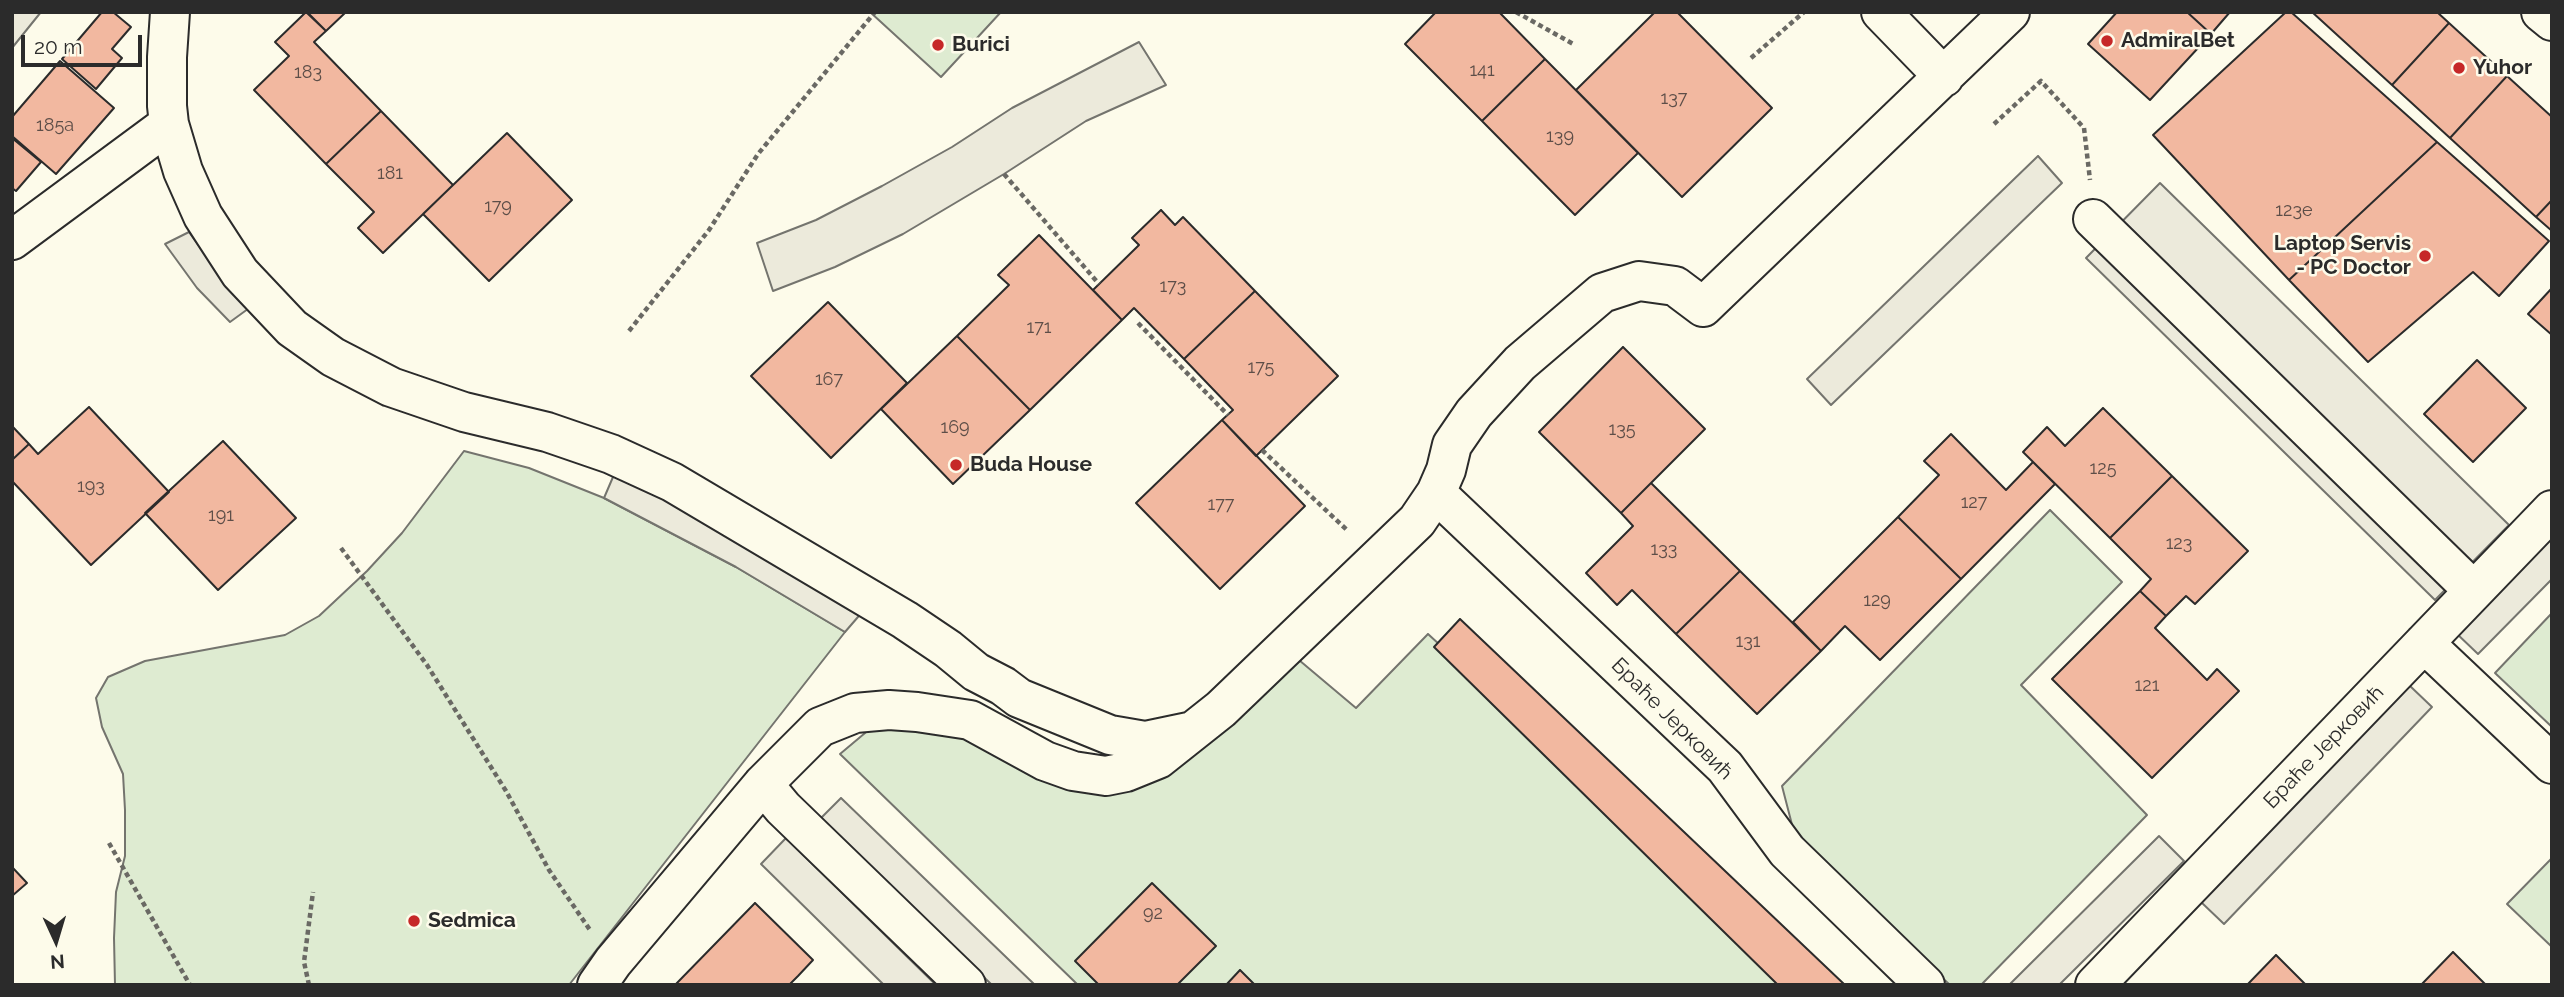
<!DOCTYPE html>
<html>
<head>
<meta charset="utf-8">
<style>
	body { margin:0 }
	#map { position:relative; width:2564px; height:997px; overflow:hidden; background:#fdfbea; font-family:Raleway,sans-serif }
	canvas { display:block }
	.frame { position:absolute; inset:0; border:14px solid #2b2b2b; pointer-events:none }
	.north { position:absolute; left:21px; top:906px; width:70px; height:70px; -webkit-text-stroke:5px #fdfbea; paint-order:stroke; rotate:176deg; font-size:19px; font-weight:700; line-height:28px; text-align:center; color:#2b2b2b }
	.north::after { content:''; display:block; margin:auto; width:24px; height:32px; background:#2b2b2b; clip-path:polygon(50% 0,100% 100%,50% 72%,0 100%) }
	.scale { position:absolute; left:21px; top:35px; width:121px; height:32px; box-sizing:border-box; border:4px solid #2b2b2b; border-top:0; padding-left:9px; font-size:21px; line-height:24px; white-space:nowrap; color:#2b2b2b; -webkit-text-stroke:5px #fdfbea; paint-order:stroke }
</style>
</head>
<body>
<div id="map">
<canvas width="2564" height="997"></canvas>
<div class="frame"></div>
<div class="north">N</div>
<div class="scale">20 m</div>
</div>
<script>
const g = document.querySelector('canvas').getContext('2d');
g.lineJoin = 'round';
function fillPath(path, color) {
  g.fillStyle = color;
  g.fill(path, 'evenodd');
}
function toPath(rows) {
  const path = new Path2D();
  for (const r of rows) {
    path.moveTo(r[0], r[1]);
    for (let i = 2; i < r.length; i += 2) path.lineTo(r[i], r[i + 1]);
  }
  return path;
}
function strokePath(path, color, width, dash) {
  g.strokeStyle = color;
  g.lineWidth = width;
  g.lineCap = dash ? 'butt' : 'round';
  g.setLineDash(dash || []);
  g.stroke(path);
}
function label(font, color, halo, rows, align = 'center') {
  g.font = font + ' Raleway,sans-serif';
  g.lineWidth = 5;
  g.setLineDash([]);
  g.textBaseline = 'middle';
  g.strokeStyle = halo;
  g.fillStyle = color;
  for (const [text, x, y, turn = 0] of rows) {
    g.save();
    g.translate(x, y);
    g.rotate((+turn || 0) * Math.PI / 180);
    g.textAlign = isNaN(turn) ? turn : align;
    if (halo) g.strokeText(text, 0, 0);
    g.fillText(text, 0, 0);
    g.restore();
  }
}
const green = toPath([
	[870,12,1001,12,941,77,870,12],
	[464,451,529,468,604,498,736,567,845,632,569,985,115,985,114,938,116,892,125,856,125,810,123,774,102,727,96,698,108,677,145,661,285,635,319,616,367,571,402,533,464,451],
	[2050,510,2122,582,2021,685,2147,815,1981,985,1950,985,1797,844,1782,786,2050,510],
	[2552,613,2552,727,2495,673,2552,613],
	[1428,634,1590,783,1794,985,1078,985,840,754,871,728,988,729,1106,776,1293,655,1356,708,1428,634],
	[2552,858,2552,947,2507,904,2552,858]
]);
fillPath(green, '#deebd1');
strokePath(green, '#74746e', 2);
const parking = toPath([
	[12,12,41,12,12,48,12,12],
	[1139,42,1166,85,1086,121,1004,174,903,234,835,267,773,291,757,243,816,220,882,186,952,147,1012,108,1139,42],
	[2038,156,2062,183,1831,405,1807,379,2038,156],
	[2160,183,2509,525,2435,600,2086,258,2160,183],
	[189,232,220,275,252,306,230,322,197,288,165,244,189,232],
	[616,470,864,610,845,632,736,567,604,498,616,470],
	[2552,534,2552,579,2478,654,2455,632,2552,534],
	[2409,685,2432,707,2224,924,2201,902,2409,685],
	[841,798,1035,985,992,985,820,819,841,798],
	[2159,836,2184,861,2059,985,2009,985,2159,836],
	[786,838,936,985,884,985,761,864,786,838]
]);
fillPath(parking, '#eceadb');
strokePath(parking, '#74746e', 2);
const building = toPath([
	[102,12,113,12,131,27,112,49,122,58,96,89,62,59,102,12],
	[306,12,326,31,314,42,381,111,326,164,254,90,289,56,275,42,306,12],
	[307,12,346,12,326,31,307,12],
	[1436,12,1499,12,1545,59,1482,121,1405,44,1436,12],
	[1655,12,1677,12,1772,108,1682,197,1576,90,1655,12],
	[2117,12,2187,12,2211,34,2150,100,2088,44,2117,12],
	[2187,12,2230,12,2211,34,2187,12],
	[2286,12,2291,12,2437,142,2289,280,2153,135,2286,12],
	[2312,12,2437,12,2449,23,2392,85,2312,12],
	[2449,23,2507,76,2450,138,2392,85,2449,23],
	[1545,59,1638,153,1575,215,1482,121,1545,59],
	[60,61,114,108,56,174,12,136,12,117,60,61],
	[2507,76,2552,117,2552,200,2536,217,2450,138,2507,76],
	[381,111,453,185,383,253,358,228,374,212,326,164,381,111],
	[507,133,572,200,489,281,423,214,507,133],
	[12,138,41,162,16,191,12,188,12,138],
	[2437,142,2549,241,2499,296,2473,272,2368,362,2289,280,2437,142],
	[2552,200,2552,231,2536,217,2552,200],
	[1161,210,1175,225,1183,217,1255,291,1184,359,1134,308,1122,320,1093,290,1139,245,1132,238,1161,210],
	[1039,235,1122,320,1030,410,957,336,1009,285,998,275,1039,235],
	[2552,288,2552,335,2528,314,2552,288],
	[1255,291,1338,376,1256,456,1222,420,1233,410,1184,359,1255,291],
	[828,302,907,383,831,458,751,376,828,302],
	[957,336,1030,410,953,484,881,409,957,336],
	[1623,347,1705,429,1621,513,1539,432,1623,347],
	[2477,360,2526,408,2473,462,2424,414,2477,360],
	[89,407,169,492,91,565,12,481,12,460,29,444,38,454,89,407],
	[2103,408,2172,476,2110,538,2023,452,2047,427,2065,446,2103,408],
	[1222,420,1305,506,1220,589,1136,503,1222,420],
	[12,426,29,444,12,460,12,426],
	[1951,434,2006,490,2033,462,2055,484,1961,579,1898,517,1939,475,1924,461,1951,434],
	[223,441,296,518,218,590,145,513,223,441],
	[2172,476,2248,551,2195,604,2186,596,2166,616,2140,591,2151,579,2110,538,2172,476],
	[1651,483,1740,571,1676,634,1632,590,1617,605,1586,573,1633,526,1621,513,1651,483],
	[1898,517,1961,579,1880,660,1845,626,1821,651,1793,622,1898,517],
	[1740,571,1821,651,1757,714,1676,634,1740,571],
	[2140,591,2166,616,2155,628,2207,680,2217,669,2239,691,2152,778,2052,679,2140,591],
	[1460,619,1845,985,1778,985,1434,647,1460,619],
	[12,867,27,883,12,896,12,867],
	[1152,883,1216,946,1177,985,1099,985,1075,961,1152,883],
	[755,903,813,960,798,976,789,985,675,985,755,903],
	[2453,952,2486,985,2421,985,2453,952],
	[2276,955,2306,985,2247,985,2276,955],
	[1240,970,1255,985,1226,985,1240,970]
]);
fillPath(building, '#f2b8a0');
strokePath(building, '#2b2b2b', 2);
const minor = toPath([
	[170,12,167,57,167,106,169,124,183,171,203,216,240,273,292,328,333,357,391,387,464,412,547,432,611,454,672,482,905,620,948,649,976,672,1003,686,1019,698,1110,735,1145,741,1188,732],
	[1881,12,1944,77],
	[2093,219,2474,591],
	[12,240,169,124],
	[1436,493,1725,767,1787,851,1925,985],
	[2424,643,2552,764],
	[763,784,783,808,966,985],
	[597,985,613,962,763,784,820,727,855,713,889,710,917,712,970,720,1045,761,1073,771,1106,776,1126,772,1158,759,1221,709,1417,521,1436,493,1446,470,1452,445,1474,413,1520,363,1602,293,1639,281,1675,286,1703,307,2010,12],
	[2095,985,2552,510]
]);
const major = toPath([
	[2541,12,2552,21]
]);
strokePath(minor, '#2b2b2b', 42);
strokePath(major, '#2b2b2b', 42);
strokePath(toPath([
	[1516,12,1575,45],
	[1751,58,1804,12],
	[1994,124,2041,81,2084,128,2090,180],
	[1004,174,1099,284],
	[1138,323,1228,415],
	[629,331,709,230,758,154,875,12],
	[1262,450,1348,531],
	[341,548,427,665,506,791,549,870,590,930],
	[109,843,190,985],
	[309,985,304,962,313,892]
]), '#6a6964', 4.5, [5, 3.5]);
strokePath(minor, '#fdfbea', 38);
strokePath(major, '#fdfbea', 38);
for (const [x, y, r, color] of [
	[2107,41,7,"#c62828"],
	[938,45,7,"#c62828"],
	[2459,68,7,"#c62828"],
	[2425,256,7,"#c62828"],
	[956,465,7,"#c62828"],
	[414,921,7,"#c62828"]
]) {
  const dot = new Path2D();
  dot.arc(x, y, r, 0, 2 * Math.PI);
  g.fillStyle = color;
  g.fill(dot);
  strokePath(dot, '#fdfbea', 2.5);
}
label('18px', '#5d4e48', null, [
	["141",1482,71],
	["183",308,73],
	["137",1674,99],
	["185a",55,126],
	["139",1560,137],
	["181",390,174],
	["179",498,207],
	["123e",2294,211],
	["173",1173,287],
	["171",1039,328],
	["175",1261,368],
	["167",829,380],
	["169",955,428],
	["135",1622,430],
	["125",2103,469],
	["193",91,487],
	["127",1974,503],
	["177",1221,505],
	["191",221,516],
	["123",2179,544],
	["133",1664,550],
	["129",1877,601],
	["131",1748,642],
	["121",2147,686],
	["92",1153,914]
]);
label('bold 21px', '#2b2b2b', '#fdfbea', [
	["AdmiralBet",2121,41],
	["Burici",952,45],
	["Yuhor",2473,68],
	["Laptop Servis",2411,244,"right"],
	["- PC Doctor",2411,268,"right"],
	["Buda House",970,465],
	["Sedmica",428,921]
], 'left');
label('21px', '#2b2b2b', '#fdfbea', [
	["Браће Јерковић",1672,719,45],
	["Браће Јерковић",2324,747,-46]
]);
</script>
</body>
</html>
